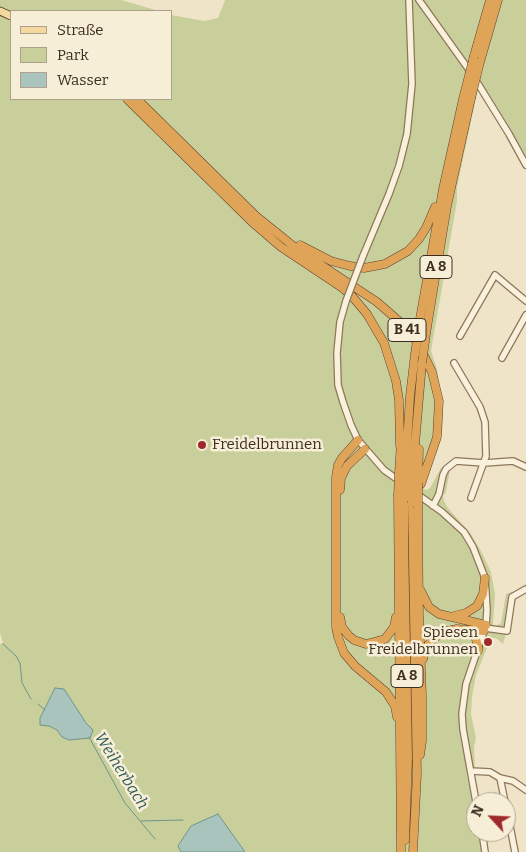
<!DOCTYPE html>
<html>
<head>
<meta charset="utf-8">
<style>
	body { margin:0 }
	#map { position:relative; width:526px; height:852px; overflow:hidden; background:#f0e4c8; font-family:Bitter,serif }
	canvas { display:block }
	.legend { position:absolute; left:10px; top:10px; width:162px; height:90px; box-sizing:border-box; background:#f7eed8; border:1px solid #ada18e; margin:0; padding:6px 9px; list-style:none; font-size:15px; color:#3d2e20 }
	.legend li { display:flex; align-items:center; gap:10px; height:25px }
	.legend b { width:25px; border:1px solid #ada18e }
	.north { position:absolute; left:466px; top:792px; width:50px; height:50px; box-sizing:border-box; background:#f7eed8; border:1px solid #ada18e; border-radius:50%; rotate:295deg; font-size:14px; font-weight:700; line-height:20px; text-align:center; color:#3d2e20 }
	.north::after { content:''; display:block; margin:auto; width:18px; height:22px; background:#9e2a2b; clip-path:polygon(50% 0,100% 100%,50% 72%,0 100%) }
</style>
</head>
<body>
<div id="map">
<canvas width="526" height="852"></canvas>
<ul class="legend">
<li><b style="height:6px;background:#f3d9a0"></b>Straße</li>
<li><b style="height:14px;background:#c9cf9b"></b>Park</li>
<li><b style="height:14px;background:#a9c4bc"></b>Wasser</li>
</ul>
<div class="north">N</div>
</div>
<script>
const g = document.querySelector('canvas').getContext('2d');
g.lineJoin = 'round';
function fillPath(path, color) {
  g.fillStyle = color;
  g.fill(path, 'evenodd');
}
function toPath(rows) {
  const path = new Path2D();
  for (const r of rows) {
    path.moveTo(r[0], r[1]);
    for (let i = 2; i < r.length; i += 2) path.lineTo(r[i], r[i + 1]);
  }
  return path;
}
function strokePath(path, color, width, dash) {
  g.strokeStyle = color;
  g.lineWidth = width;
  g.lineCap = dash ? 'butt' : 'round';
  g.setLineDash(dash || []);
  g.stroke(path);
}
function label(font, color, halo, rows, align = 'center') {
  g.font = font + ' Bitter,serif';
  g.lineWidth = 5;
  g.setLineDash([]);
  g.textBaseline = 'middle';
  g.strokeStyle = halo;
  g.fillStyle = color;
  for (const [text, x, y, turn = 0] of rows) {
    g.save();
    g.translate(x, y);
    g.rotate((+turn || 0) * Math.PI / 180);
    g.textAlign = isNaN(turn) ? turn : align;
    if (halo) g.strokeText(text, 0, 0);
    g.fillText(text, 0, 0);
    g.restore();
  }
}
fillPath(toPath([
	[0,0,121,0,159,11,11,11,11,99,171,99,171,15,204,21,218,18,225,0,526,0,526,161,479,84,457,187,457,201,431,351,437,369,443,412,442,434,424,485,424,489,426,490,430,488,441,468,448,464,450,470,446,492,443,496,444,501,448,508,471,534,481,551,491,572,495,594,493,625,496,626,501,623,506,594,511,592,514,594,516,599,503,644,496,638,491,638,476,675,472,697,471,714,476,738,474,747,475,769,466,771,476,819,476,832,478,832,482,852,245,852,218,814,191,826,178,846,181,852,0,852,0,644,3,643,0,633],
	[55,688,74,707,86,723,93,730,90,738,69,740,62,737,57,730,49,726,40,718]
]), '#c9cf9b');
const water = toPath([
	[55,688,64,689,86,723,93,730,90,738,69,740,62,737,57,730,49,726,40,725,40,718,55,688],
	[218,814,245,852,181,852,178,846,191,826,218,814]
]);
fillPath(water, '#a9c4bc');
strokePath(water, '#6f938a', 1);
strokePath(toPath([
	[3,644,16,656,20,663,22,683,31,699],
	[38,704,45,710],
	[89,737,125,803,155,839],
	[141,821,183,820]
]), '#6f938a', 1);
const minor = toPath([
	[419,0,472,74,509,134,526,165],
	[363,256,389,194,399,166,407,134,412,84,409,0],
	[346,301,340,322,337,353,338,385,343,402,351,425,358,440,384,470,401,482],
	[460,336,495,275,526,301],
	[502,358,526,315],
	[454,363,480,407,485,422,486,456,471,498],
	[417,494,442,512,464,532,473,547,485,578,487,610,486,625,466,684,462,714,463,729,476,802],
	[433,506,439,494,443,475,446,469,456,461,484,463,513,461,526,467],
	[485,628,507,631,512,597,526,589],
	[471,771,490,772,500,778,513,781,526,790],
	[500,778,505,802],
	[506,805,515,852],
	[482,832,485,852]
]);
const major = toPath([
	[0,11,11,16]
]);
const highway = toPath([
	[474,56,490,0],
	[480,62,498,0],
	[127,99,252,222,281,247,341,287,351,295,367,314,384,343,396,381,399,400,400,446],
	[137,99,256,216,297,249,377,302,401,323,418,343,432,372,439,401,437,437,421,484],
	[300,245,331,261,350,266,364,268,385,264,408,251,419,239,426,228,435,207],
	[420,319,443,189,463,99],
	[427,327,447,206,471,98],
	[358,440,342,458,338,465,336,477,336,627,338,637,344,653,355,666,386,692,395,706,397,717],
	[399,473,401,442],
	[405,476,410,396,415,354],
	[412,479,422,363],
	[418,483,419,449],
	[340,490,341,478,347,466,365,449],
	[398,496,401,852],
	[404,499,404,540,408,758,405,840],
	[412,503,417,774,413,852],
	[418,508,419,617,422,696,422,741,420,755],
	[421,591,429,607,439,614,486,625],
	[454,616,466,613,477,606,483,594,485,578],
	[340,617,342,627,349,636,354,640,366,644,385,639,394,627,396,617],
	[467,630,475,636,478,646,478,651],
	[423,659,426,648,431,641,443,632,457,629,484,631]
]);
strokePath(minor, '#8d765c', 8);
strokePath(major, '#5b4430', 9);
strokePath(highway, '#5b4430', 9);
strokePath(minor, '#faf1dc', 5.5);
strokePath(major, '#f3d9a0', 7);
strokePath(highway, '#e0a458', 8);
const minorBridge = toPath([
	[346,301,363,256]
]);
const highwayBridge = toPath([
	[471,98,480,62],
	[463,99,474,56],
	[415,354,420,319],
	[422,363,427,327],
	[398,496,399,473],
	[404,499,405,476],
	[412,503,412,479],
	[418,508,418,483]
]);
strokePath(minorBridge, '#8d765c', 8, []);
strokePath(highwayBridge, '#5b4430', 9, []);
strokePath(minorBridge, '#faf1dc', 5.5);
strokePath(highwayBridge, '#e0a458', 8);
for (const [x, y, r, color] of [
	[202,445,5,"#9e2a2b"],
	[488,642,5,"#9e2a2b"]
]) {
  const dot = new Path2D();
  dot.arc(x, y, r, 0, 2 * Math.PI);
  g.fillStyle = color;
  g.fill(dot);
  strokePath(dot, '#f7eed8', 2);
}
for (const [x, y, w] of [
	[436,267,32],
	[407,330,38],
	[407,676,32]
]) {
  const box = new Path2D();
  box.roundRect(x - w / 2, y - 11.5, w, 23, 4);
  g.fillStyle = '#f7eed8';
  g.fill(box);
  strokePath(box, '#3d2e20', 1);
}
label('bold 14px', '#3d2e20', null, [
	["A 8",436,267],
	["B 41",407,330],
	["A 8",407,676]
]);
label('15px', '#3d2e20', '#f7eed8', [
	["Freidelbrunnen",212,445],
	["Spiesen",478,633,"right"],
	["Freidelbrunnen",478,650,"right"]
], 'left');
label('italic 16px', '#2f5d5a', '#f7eed8', [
	["Weiherbach",121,771,58]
]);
</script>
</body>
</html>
